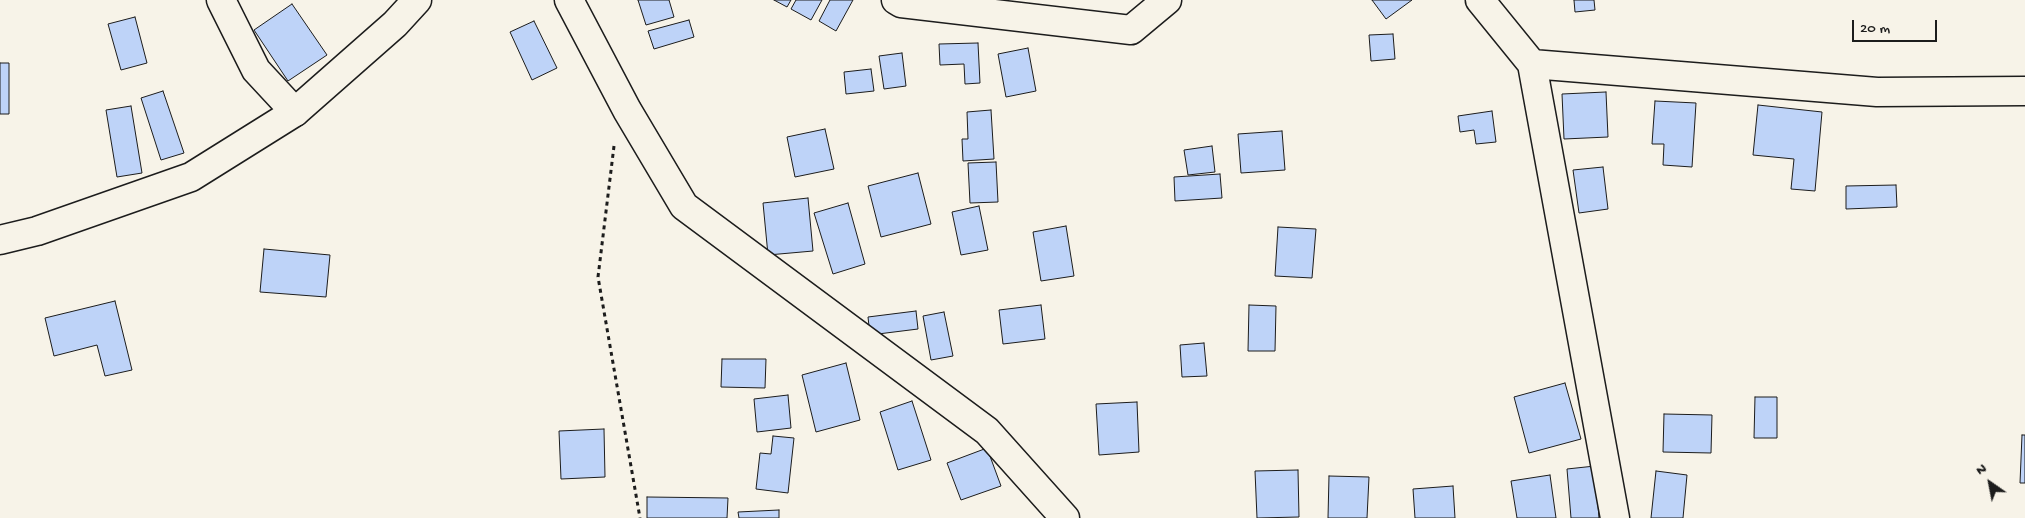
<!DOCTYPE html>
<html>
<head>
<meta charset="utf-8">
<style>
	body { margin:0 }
	#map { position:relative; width:2025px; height:518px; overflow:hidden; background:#f7f3e8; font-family:"Gochi Hand",sans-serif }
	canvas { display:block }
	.north { position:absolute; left:1965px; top:458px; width:50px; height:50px; -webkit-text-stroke:4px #f7f3e8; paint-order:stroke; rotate:327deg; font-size:14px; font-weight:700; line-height:20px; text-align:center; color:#1c1c1c }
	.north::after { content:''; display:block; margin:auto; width:18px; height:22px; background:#1c1c1c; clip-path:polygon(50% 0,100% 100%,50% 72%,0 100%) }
	.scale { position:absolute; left:1852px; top:20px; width:85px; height:22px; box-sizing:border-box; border:2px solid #1c1c1c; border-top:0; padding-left:6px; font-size:15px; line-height:18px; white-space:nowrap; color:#1c1c1c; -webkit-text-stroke:4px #f7f3e8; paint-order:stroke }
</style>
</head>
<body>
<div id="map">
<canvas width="2025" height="518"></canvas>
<div class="north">N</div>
<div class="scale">20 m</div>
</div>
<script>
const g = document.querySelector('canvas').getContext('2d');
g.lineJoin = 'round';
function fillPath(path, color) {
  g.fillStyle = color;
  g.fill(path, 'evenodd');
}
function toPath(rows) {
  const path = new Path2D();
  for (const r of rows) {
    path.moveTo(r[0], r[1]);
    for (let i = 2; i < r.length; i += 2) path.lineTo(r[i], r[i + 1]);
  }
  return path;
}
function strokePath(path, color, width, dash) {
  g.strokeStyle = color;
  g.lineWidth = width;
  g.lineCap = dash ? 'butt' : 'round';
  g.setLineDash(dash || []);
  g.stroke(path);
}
const building = toPath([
	[638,0,669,0,674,17,646,25,638,0],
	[774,0,791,0,787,7,774,0],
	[796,0,822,0,811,20,791,9,796,0],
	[830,0,853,0,836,31,819,21,830,0],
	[1372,0,1412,0,1386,19,1372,0],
	[1574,0,1594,0,1595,10,1575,12,1574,0],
	[292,4,327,55,288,81,254,30,292,4],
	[135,17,147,63,121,70,108,24,135,17],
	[689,20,694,37,654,49,648,31,689,20],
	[534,21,557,68,532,80,510,32,534,21],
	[1393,34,1395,59,1371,61,1369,35,1393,34],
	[978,43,980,83,965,84,964,64,940,65,939,44,978,43],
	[1028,48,1036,91,1006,97,998,54,1028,48],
	[902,53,906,86,884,89,879,56,902,53],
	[0,63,9,63,9,114,0,114,0,63],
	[871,69,874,91,846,94,844,72,871,69],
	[163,91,184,153,161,160,141,98,163,91],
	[1606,92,1608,137,1564,139,1562,94,1606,92],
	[1655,101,1696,103,1692,167,1663,165,1664,144,1652,144,1655,101],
	[1758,105,1822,112,1815,191,1791,189,1794,159,1753,155,1758,105],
	[131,106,142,173,117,177,106,110,131,106],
	[991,110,994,159,963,161,962,139,968,139,967,112,991,110],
	[1492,111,1496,142,1476,144,1474,130,1460,132,1458,116,1492,111],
	[825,129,834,169,795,177,787,137,825,129],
	[1282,131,1285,170,1241,173,1238,134,1282,131],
	[1212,146,1215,172,1188,175,1184,150,1212,146],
	[996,162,998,202,970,203,968,163,996,162],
	[1603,167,1608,209,1579,213,1573,170,1603,167],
	[918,173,931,224,881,237,868,186,918,173],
	[1220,174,1222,198,1175,201,1174,177,1220,174],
	[1896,185,1897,207,1846,209,1846,186,1896,185],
	[808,198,813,251,768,255,763,203,808,198],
	[848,203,865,264,833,274,814,213,848,203],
	[979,206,988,250,961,255,952,212,979,206],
	[1066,226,1074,276,1041,281,1033,232,1066,226],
	[1278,227,1316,229,1312,278,1275,276,1278,227],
	[264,249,330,255,326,297,260,292,264,249],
	[115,301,132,370,105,376,97,345,54,356,45,318,115,301],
	[1041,305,1045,339,1003,344,999,310,1041,305],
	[1249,305,1276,306,1275,351,1248,351,1249,305],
	[916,311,918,329,870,335,868,317,916,311],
	[944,312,953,356,931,360,923,316,944,312],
	[1204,343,1207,376,1182,377,1180,345,1204,343],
	[722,359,766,359,765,388,721,387,722,359],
	[846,363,860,420,816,432,802,375,846,363],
	[1565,383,1581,439,1529,453,1514,397,1565,383],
	[788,395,791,428,757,432,754,399,788,395],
	[1755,397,1777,397,1777,438,1754,438,1755,397],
	[912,401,931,460,898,470,880,412,912,401],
	[1137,402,1139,452,1099,455,1096,404,1137,402],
	[1664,414,1712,415,1711,453,1663,452,1664,414],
	[604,429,605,477,561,479,559,431,604,429],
	[2022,435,2025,435,2025,483,2020,483,2022,435],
	[773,436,794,438,788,493,756,489,760,453,771,454,773,436],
	[987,448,1001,486,961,500,947,463,987,448],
	[1595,466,1599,518,1571,518,1567,469,1595,466],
	[1298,470,1299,517,1257,518,1255,471,1298,470],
	[1656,471,1687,475,1683,518,1651,518,1656,471],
	[1550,475,1556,518,1517,518,1511,481,1550,475],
	[1329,476,1369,477,1367,518,1328,518,1329,476],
	[1453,486,1455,518,1415,518,1413,489,1453,486],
	[647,497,728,498,727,518,647,518,647,497],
	[779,510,779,518,739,518,738,512,779,510]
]);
fillPath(building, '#bed3f8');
strokePath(building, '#1c1c1c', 1);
const minor = toPath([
	[221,0,256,70,295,112],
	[569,0,627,110,684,206,987,431,1065,518],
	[896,0,901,3,1131,30,1167,0],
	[1480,0,1532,64,1877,92,2025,91],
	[1532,64,1615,518]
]);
const tertiary = toPath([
	[0,240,37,231,191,177,295,112,395,24,417,0]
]);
strokePath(minor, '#1c1c1c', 31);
strokePath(tertiary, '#1c1c1c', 31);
strokePath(toPath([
	[614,146,598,277,640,518]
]), '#1c1c1c', 3, [4, 4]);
strokePath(minor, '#f7f3e8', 28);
strokePath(tertiary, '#f7f3e8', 28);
</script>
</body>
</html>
